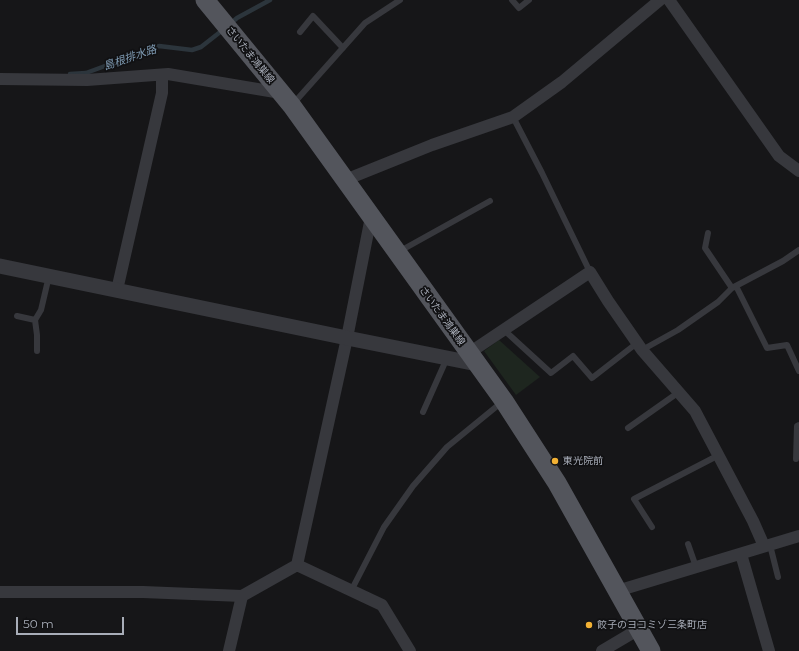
<!DOCTYPE html>
<html>
<head>
<meta charset="utf-8">
<style>
	body { margin:0 }
	#map { position:relative; width:799px; height:651px; overflow:hidden; background:#161618; font-family:Montserrat,sans-serif }
	canvas { display:block }
	.scale { position:absolute; left:16px; top:617px; width:108px; height:18px; box-sizing:border-box; border:2px solid #a8adb8; border-top:0; padding-left:5px; font-size:12px; line-height:14px; white-space:nowrap; color:#a8adb8; -webkit-text-stroke:3px #111113; paint-order:stroke }
</style>
</head>
<body>
<div id="map">
<canvas width="799" height="651"></canvas>
<div class="scale">50 m</div>
</div>
<script>
const g = document.querySelector('canvas').getContext('2d');
g.lineJoin = 'round';
function fillPath(path, color) {
  g.fillStyle = color;
  g.fill(path, 'evenodd');
}
function toPath(rows) {
  const path = new Path2D();
  for (const r of rows) {
    path.moveTo(r[0], r[1]);
    for (let i = 2; i < r.length; i += 2) path.lineTo(r[i], r[i + 1]);
  }
  return path;
}
function strokePath(path, color, width, dash) {
  g.strokeStyle = color;
  g.lineWidth = width;
  g.lineCap = dash ? 'butt' : 'round';
  g.setLineDash(dash || []);
  g.stroke(path);
}
function label(font, color, halo, rows, align = 'center') {
  g.font = font + ' Montserrat,"Noto Sans JP",sans-serif';
  g.lineWidth = 3.5;
  g.setLineDash([]);
  g.textBaseline = 'middle';
  g.strokeStyle = halo;
  g.fillStyle = color;
  for (const [text, x, y, turn = 0] of rows) {
    g.save();
    g.translate(x, y);
    g.rotate((+turn || 0) * Math.PI / 180);
    g.textAlign = isNaN(turn) ? turn : align;
    if (halo) g.strokeText(text, 0, 0);
    g.fillText(text, 0, 0);
    g.restore();
  }
}
fillPath(toPath([
	[499,340,540,377,516,395,484,351]
]), '#1e261f');
strokePath(toPath([
	[230,24,237,18,270,0],
	[70,74,86,73,159,46,192,50,201,47,224,29]
]), '#2c353c', 4.5);
strokePath(toPath([
	[512,0,519,8,529,0],
	[300,32,313,16,343,48],
	[293,104,365,23,400,0],
	[513,117,542,173,590,272],
	[708,233,705,248,732,288],
	[400,251,490,201],
	[736,286,767,348,787,345,799,371],
	[17,316,35,320,41,310,49,276],
	[35,320,37,335,37,351],
	[504,330,551,373,573,356,592,378,637,343],
	[642,350,678,330,718,302,732,288,783,261,799,250],
	[423,412,447,358],
	[628,428,679,392],
	[796,459,797,426,799,425],
	[652,527,634,499,719,455],
	[688,544,696,567],
	[770,545,778,577],
	[351,591,384,527,413,486,447,447,502,402]
]), '#37383d', 6);
strokePath(toPath([
	[669,0,779,156,799,171],
	[0,79,87,80,168,74,281,93],
	[345,180,432,145,513,117,562,82,660,0],
	[117,290,162,93,162,75],
	[469,353,590,272,608,301,642,350,695,411,753,521,764,546],
	[741,554,769,651],
	[297,565,382,605,410,651],
	[617,591,799,536],
	[0,592,143,592,242,596],
	[229,651,242,596,297,565,347,338,371,217],
	[602,651,639,629]
]), '#37383d', 12);
strokePath(toPath([
	[0,266,347,338,477,364]
]), '#37383d', 15);
strokePath(toPath([
	[205,0,292,106,504,401,557,483,651,651]
]), '#53555c', 19);
for (const [x, y, r, color] of [
	[555,461,4,"#f2b134"],
	[589,625,4,"#f2b134"]
]) {
  const dot = new Path2D();
  dot.arc(x, y, r, 0, 2 * Math.PI);
  g.fillStyle = color;
  g.fill(dot);
  strokePath(dot, '#111113', 1.5);
}
label('10px', '#a8adb8', '#111113', [
	["さいたま鴻巣線",250,55,51],
	["さいたま鴻巣線",442,316,54]
]);
label('10px', '#a8adb8', '#111113', [
	["東光院前",563,461],
	["餃子のヨコミゾ三条町店",597,625]
], 'left');
label('italic 11px', '#7f9bb3', '#111113', [
	["島根排水路",130,58,-19]
]);
</script>
</body>
</html>
